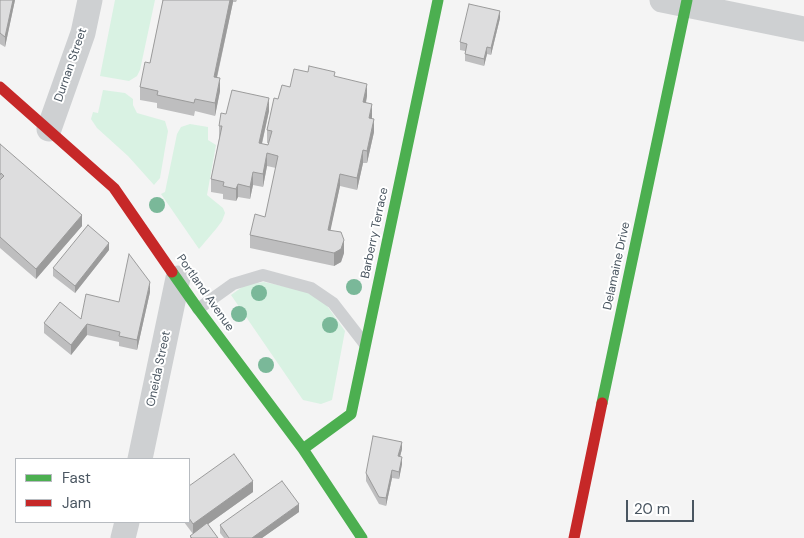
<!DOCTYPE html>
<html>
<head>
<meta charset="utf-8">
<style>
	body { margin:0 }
	#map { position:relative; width:804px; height:538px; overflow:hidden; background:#f4f4f4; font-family:"DM Sans",sans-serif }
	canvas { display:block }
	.legend { position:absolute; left:15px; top:458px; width:175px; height:65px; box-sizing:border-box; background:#fff; border:1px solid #b7bbc0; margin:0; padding:6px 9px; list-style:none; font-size:15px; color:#4a5661 }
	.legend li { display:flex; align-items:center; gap:10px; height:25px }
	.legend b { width:25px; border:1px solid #b7bbc0 }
	.scale { position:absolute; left:626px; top:500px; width:68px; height:22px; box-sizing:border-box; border:2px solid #4a5661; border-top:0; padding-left:6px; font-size:15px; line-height:18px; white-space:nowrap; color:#4a5661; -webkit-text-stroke:4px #fff; paint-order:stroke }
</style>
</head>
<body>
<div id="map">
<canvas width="804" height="538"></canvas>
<ul class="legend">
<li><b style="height:6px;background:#4caf50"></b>Fast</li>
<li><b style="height:6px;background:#c62828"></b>Jam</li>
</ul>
<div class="scale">20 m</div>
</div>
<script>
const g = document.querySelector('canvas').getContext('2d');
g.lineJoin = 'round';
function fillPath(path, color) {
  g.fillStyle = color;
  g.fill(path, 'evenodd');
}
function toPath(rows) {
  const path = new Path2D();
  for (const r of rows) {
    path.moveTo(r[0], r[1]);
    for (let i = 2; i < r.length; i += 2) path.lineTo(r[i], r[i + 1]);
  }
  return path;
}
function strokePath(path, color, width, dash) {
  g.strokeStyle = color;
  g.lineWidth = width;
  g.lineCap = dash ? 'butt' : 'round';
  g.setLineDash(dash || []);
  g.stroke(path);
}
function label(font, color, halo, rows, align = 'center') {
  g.font = font + ' "DM Sans",sans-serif';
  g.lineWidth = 4;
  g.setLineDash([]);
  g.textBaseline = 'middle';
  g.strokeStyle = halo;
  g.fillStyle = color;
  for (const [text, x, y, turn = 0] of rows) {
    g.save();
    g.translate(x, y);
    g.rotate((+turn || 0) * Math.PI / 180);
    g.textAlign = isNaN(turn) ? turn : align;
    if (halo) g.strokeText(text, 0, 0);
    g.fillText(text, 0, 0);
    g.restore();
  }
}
fillPath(toPath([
	[115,0,155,0,140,70,137,76,129,81,100,76],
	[103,90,125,93,133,99,133,105,137,113,165,121,168,131,160,178,154,185,128,156,97,128,91,119,93,112,98,113],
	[190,124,208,127,208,140,216,145,207,195,223,208,225,213,222,221,216,229,199,249,161,194,165,192,177,134,181,127],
	[264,282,310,292,325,303,345,331,332,400,321,404,303,400,231,295,245,285]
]), '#d9f2e3');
strokePath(toPath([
	[198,309,233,284,263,275,311,288,333,303,364,343]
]), '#ced0d2', 12);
strokePath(toPath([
	[662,0,804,29],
	[49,129,83,33,90,0],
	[140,459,178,278],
	[123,538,127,522]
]), '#ced0d2', 25);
strokePath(toPath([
	[172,272,198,309,303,449,362,538],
	[602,403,687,0],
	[303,449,351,414,438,0]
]), '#4caf50', 11);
strokePath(toPath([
	[0,87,114,188,172,272],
	[574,538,602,403]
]), '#c62828', 11);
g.fillStyle = '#7ab899';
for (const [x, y] of [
	[157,205],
	[354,287],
	[259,293],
	[239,314],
	[330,325],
	[266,365]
]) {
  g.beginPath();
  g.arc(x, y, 8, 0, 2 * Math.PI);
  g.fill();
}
fillPath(toPath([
	[0,0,15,0,5,47,0,44],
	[163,0,237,0,236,2,233,2,217,78,220,91,215,116,195,111,194,116,157,108,157,103,140,100,140,87,150,63],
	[500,18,491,55,487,54,484,66,465,61,465,51,460,50,460,42],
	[308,72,335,76,367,96,366,103,372,118,374,132,367,163,363,163,357,190,340,186,330,230,344,253,341,262,334,266,250,248,250,235,265,217,276,168,267,166,263,187,253,185,250,199,238,197,236,201,223,199,223,194,211,192,211,179,219,139,219,126,226,114,269,111,262,144,268,145,269,143,267,143,267,130,278,99,290,87],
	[0,144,82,226,36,279,0,248],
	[109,250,75,293,53,276,53,268],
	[150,292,137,350,119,346,119,342,87,335,71,355,44,333,44,323,81,319,119,302],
	[402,449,400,457,402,464,399,479,392,478,386,506,379,504,366,481,366,473],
	[189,486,253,492,208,524,218,538,190,538,190,536,193,534,184,522,189,522],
	[299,512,262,538,224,538,220,533,220,525]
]), '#bebebf');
fillPath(toPath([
	[13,0,15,0,5,47,5,37],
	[230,0,233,0,233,2,214,90,214,77],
	[500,11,500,18,491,55,491,48],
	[487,47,487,54,484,66,484,59],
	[220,78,220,91,215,116,215,103],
	[367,84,367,96,363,115,363,102],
	[269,98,269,111,259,156,259,143],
	[372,104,372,117,369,131,369,118],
	[374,119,374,132,367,163,367,151],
	[363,150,363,163,357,190,357,178],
	[267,153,267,166,263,187,263,174],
	[253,172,253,185,250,199,250,187],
	[340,174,340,186,328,242,328,230],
	[238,184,238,197,236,201,236,189],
	[82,215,82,226,36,279,36,269],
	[344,240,344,253,341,262,334,266,334,253],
	[109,243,109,250,75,293,75,286],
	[150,282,150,292,137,350,137,340],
	[87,324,87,335,71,355,71,345],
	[402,442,402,449,398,464,398,456],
	[402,457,402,464,399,479,399,472],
	[392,470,392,478,386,506,386,498],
	[253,481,253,492,193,535,193,524],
	[299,504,299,512,262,538,252,538]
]), '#9b9b9b');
const building = toPath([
	[0,0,13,0,5,37,0,33,0,0],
	[163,0,230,0,214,77,220,78,215,103,195,99,194,103,157,95,158,91,140,87,145,62,150,63,163,0],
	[469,4,500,11,491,48,487,47,484,59,465,54,467,44,460,42,469,4],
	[309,66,335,72,334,76,367,84,363,102,372,104,369,118,374,119,367,151,363,150,357,178,340,174,328,230,341,232,344,240,341,249,334,253,250,235,255,214,265,217,278,156,267,153,263,174,253,172,250,187,238,184,236,189,223,186,224,182,211,179,222,126,219,126,221,113,226,114,232,90,269,98,259,143,268,145,272,131,267,130,274,98,278,99,282,85,290,87,294,69,308,72,309,66],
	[0,144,82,215,36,269,0,237,0,180,4,176,1,173,0,175,0,144],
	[88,225,109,243,75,286,53,268,88,225],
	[129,254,150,282,137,340,119,336,120,332,87,324,71,345,44,323,60,302,81,319,86,294,119,302,129,254],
	[373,436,402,442,398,456,402,457,399,472,392,470,386,498,379,497,366,473,373,436],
	[234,454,253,481,193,524,189,518,189,486,234,454],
	[282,481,299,504,252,538,229,538,220,525,282,481],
	[207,523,218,538,192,538,190,536,207,523]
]);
fillPath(building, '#ddddde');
strokePath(building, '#9b9b9b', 1);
label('12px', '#4a5661', '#fff', [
	["Durnan Street",71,65,-71],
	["Barberry Terrace",375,233,-78],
	["Delamaine Drive",617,266,-78],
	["Portland Avenue",205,293,55],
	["Oneida Street",159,369,-78]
]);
</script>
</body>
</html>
